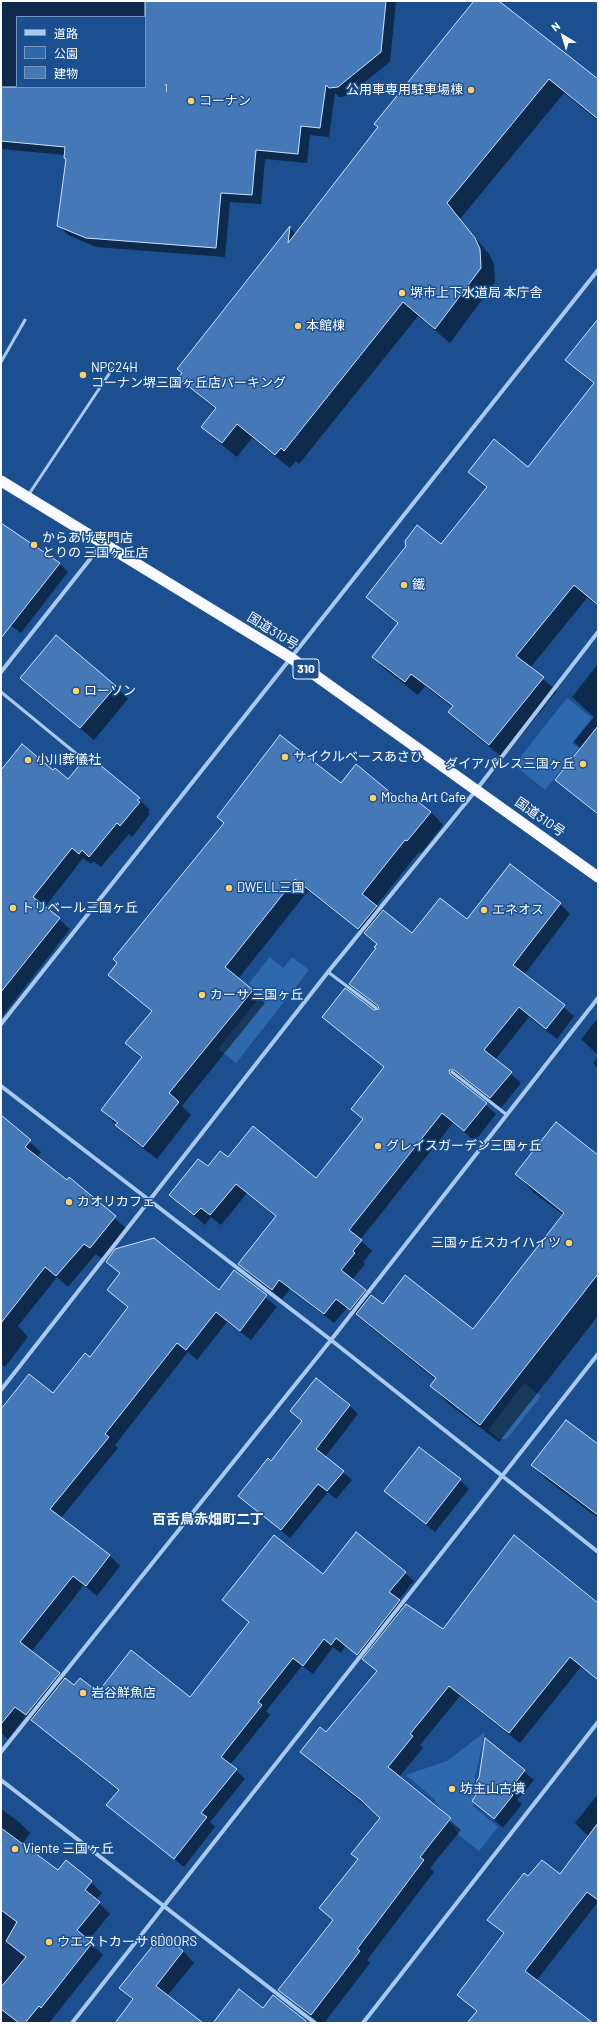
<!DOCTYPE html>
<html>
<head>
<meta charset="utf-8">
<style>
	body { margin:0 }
	#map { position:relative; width:599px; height:2024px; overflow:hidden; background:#1b4f8f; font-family:Barlow,"Noto Sans JP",sans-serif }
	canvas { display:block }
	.frame { position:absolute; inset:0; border:2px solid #fff; pointer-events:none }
	.legend { position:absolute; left:16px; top:16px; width:130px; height:72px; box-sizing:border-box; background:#1b4f8f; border:1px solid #7695bc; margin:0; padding:5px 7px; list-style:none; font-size:12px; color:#fff }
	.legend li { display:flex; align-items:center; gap:8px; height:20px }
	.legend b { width:20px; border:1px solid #7695bc }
	.north { position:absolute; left:543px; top:16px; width:40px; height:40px; -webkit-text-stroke:3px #1b4f8f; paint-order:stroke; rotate:322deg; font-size:11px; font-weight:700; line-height:16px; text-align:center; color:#fff }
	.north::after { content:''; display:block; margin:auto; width:14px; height:18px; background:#fff; clip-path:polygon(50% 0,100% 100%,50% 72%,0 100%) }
</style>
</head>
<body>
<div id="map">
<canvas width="599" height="2024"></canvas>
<div class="frame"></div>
<ul class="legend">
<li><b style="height:5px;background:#a9c9ee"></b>道路</li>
<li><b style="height:11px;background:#2e69ad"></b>公園</li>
<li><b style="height:11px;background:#4478b7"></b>建物</li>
</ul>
<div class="north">N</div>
</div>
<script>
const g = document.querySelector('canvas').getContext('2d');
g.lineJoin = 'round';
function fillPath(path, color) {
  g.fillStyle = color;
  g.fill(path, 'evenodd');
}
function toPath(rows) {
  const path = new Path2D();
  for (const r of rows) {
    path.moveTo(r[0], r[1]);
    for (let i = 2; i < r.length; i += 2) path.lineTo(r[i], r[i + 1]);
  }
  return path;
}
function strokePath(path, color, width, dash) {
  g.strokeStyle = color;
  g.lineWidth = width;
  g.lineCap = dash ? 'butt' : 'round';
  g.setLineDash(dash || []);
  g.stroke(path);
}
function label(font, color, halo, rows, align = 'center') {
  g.font = font + ' Barlow,"Noto Sans JP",sans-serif';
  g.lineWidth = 3;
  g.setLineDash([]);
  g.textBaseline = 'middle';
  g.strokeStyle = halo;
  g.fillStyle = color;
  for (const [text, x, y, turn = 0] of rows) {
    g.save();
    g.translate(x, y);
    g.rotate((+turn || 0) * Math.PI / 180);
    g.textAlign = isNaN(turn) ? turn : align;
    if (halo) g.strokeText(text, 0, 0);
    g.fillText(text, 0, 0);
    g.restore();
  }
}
fillPath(toPath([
	[567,698,592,718,572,743,579,748,545,790,514,765],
	[270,957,283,968,292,957,309,970,236,1063,218,1049,262,994,249,983],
	[524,1383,541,1396,507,1439,499,1439,488,1430],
	[485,1732,475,1777,473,1806,498,1827,479,1851,460,1836,433,1798,406,1775,447,1761]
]), '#2e69ad');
fillPath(toPath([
	[1,1,396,1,390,62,347,96,339,97,335,93,329,137,310,135,307,163,265,159,261,204,230,202,225,257,96,247,68,235,59,226,67,159,65,155,1,149],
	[17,17,145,17,145,87,17,87],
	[475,1,497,1,598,80,598,121,564,93,460,219,489,254,494,264,495,282,450,343,418,316,299,464,296,461,290,468,252,438,237,457,217,441,203,427,216,410,179,378,183,373,183,363,290,228,296,234],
	[598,320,598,606,587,598,530,668,557,691,503,758,462,725,449,712,453,708,425,686,418,695,386,670,373,657,398,624,367,597,442,545,487,489,469,472,528,468,594,385,566,360],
	[1,525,59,563,68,572,21,633,5,621,1,626],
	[598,664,598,815,556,780,581,749,574,742,594,717,572,697],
	[22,678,116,686,128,699,94,740],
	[1,770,53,771,69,780,139,799,150,810,148,812,150,814,132,837,129,834,101,867,93,861,91,864,83,858,45,907,70,929,1,1018],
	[342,784,397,799,431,812,443,825,421,853,419,852,376,906,412,934,467,921,560,904,570,914,524,975,574,1016,557,1039,529,1017,495,1060,521,1083,501,1108,465,1079,459,1081,460,1083,496,1114,475,1141,453,1123,360,1240,372,1251,363,1262,365,1264,352,1280,383,1305,473,1330,563,1215,534,1193,516,1174,598,1156,598,1316,499,1442,449,1404,431,1386,436,1380,347,1308,334,1323,290,1289,282,1299,250,1275,240,1264,276,1217,247,1193,221,1225,211,1217,205,1225,170,1195,208,1168,228,1159,316,1179,363,1120,352,1109,385,1068,323,1017,380,1010,350,984,377,948,377,945,372,940,308,891,238,979,265,1003,182,1106,191,1115,157,1159,129,1138,102,1110,142,1059,126,1043,152,1012,109,974],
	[598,1018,598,1055,581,1039],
	[598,1057,598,1069,593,1063],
	[1,1117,41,1152,37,1158,67,1181,69,1178,127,1229,102,1259,96,1254,68,1287,57,1277,18,1326,28,1337,5,1367,1,1364],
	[107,1261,219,1291,234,1271,277,1307,251,1340,227,1322,197,1360,188,1352,115,1445,118,1448,61,1518,110,1556,120,1566,97,1596,84,1585,31,1652,65,1680,74,1686,98,1693,190,1698,250,1623,223,1600,323,1575,405,1573,414,1581,399,1600,406,1606,443,1630,514,1537,598,1602,598,1680,581,1667,520,1743,460,1696,420,1745,423,1748,399,1777,461,1830,430,1868,434,1872,367,1960,370,1963,324,2023,319,2023,279,1990,333,1921,320,1908,359,1860,353,1854,381,1818,312,1763,302,1752,326,1733,377,1672,367,1662,345,1646,341,1653,333,1647,313,1674,302,1666,266,1711,270,1715,230,1765,245,1779,210,1822,215,1827,184,1867,108,1805,119,1791,37,1724,26,1716,8,1739,2,1734,1,1736,1,1413,53,1394,90,1358,129,1309,108,1290,121,1274],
	[349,1405,358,1414,325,1457,352,1480,336,1499,328,1492,290,1538,239,1496,271,1462,302,1422,291,1411],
	[598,1447,598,1518,546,1479,532,1465],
	[460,1480,469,1489,435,1532,385,1491],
	[486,1740,534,1780,517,1800,522,1804,503,1828,473,1801,477,1795],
	[598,1794,598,1902,536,1981,592,2023,469,2023,477,2012,458,1995,504,1935,488,1920,529,1878,560,1875,589,1837,575,1823],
	[1,1809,19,1822,30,1833,22,1845,58,1871,91,1882,102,1893,96,1900,110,1914,88,1941,103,1955,49,2023,1,2023],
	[183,1951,194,1963,167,1996,202,2023,117,2023,133,2001,120,1988]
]), '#0007');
const building = toPath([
	[145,1,386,1,381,52,338,87,329,88,326,85,320,128,301,126,298,154,256,150,252,195,221,193,216,248,86,238,57,226,66,159,64,158,65,147,1,141,1,87,145,87,145,1],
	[474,1,499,1,598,79,598,119,549,79,447,203,475,238,480,249,481,268,435,329,403,302,284,451,281,448,275,455,237,424,222,443,201,427,216,408,178,378,182,373,177,369,290,226,288,243,378,127,374,124,474,1],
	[598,319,598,605,574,585,516,656,544,677,489,745,448,712,453,706,431,689,411,674,405,682,372,657,398,623,366,597,406,546,405,541,417,525,441,544,487,487,468,472,494,439,528,467,594,383,565,360,598,319],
	[1,523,60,563,1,638,1,523],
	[56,635,116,686,80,728,20,678,56,635],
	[598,726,598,814,555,780,598,726],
	[280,735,341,783,356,764,397,798,400,794,403,797,407,793,431,812,407,841,405,840,362,894,377,906,358,929,295,879,225,967,253,990,169,1093,179,1102,143,1147,115,1125,118,1123,101,1110,142,1057,125,1043,152,1011,108,975,117,963,113,959,224,823,217,817,280,735],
	[22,744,53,770,55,768,68,779,88,755,140,798,137,800,140,802,120,826,117,823,89,857,82,850,79,854,72,848,33,897,60,918,1,992,1,770,22,744],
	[510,864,561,903,513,965,565,1005,546,1029,519,1007,484,1050,512,1072,490,1098,454,1070,449,1070,450,1074,487,1103,464,1131,442,1113,349,1230,362,1240,353,1251,355,1253,341,1270,366,1290,350,1310,336,1299,324,1314,279,1280,272,1290,238,1264,276,1216,236,1184,210,1215,201,1208,194,1215,169,1195,198,1159,208,1166,220,1151,228,1157,253,1126,316,1178,363,1119,351,1109,384,1067,322,1017,345,988,374,1010,379,1009,378,1006,349,984,376,948,374,947,377,944,364,933,383,910,412,933,440,898,467,919,510,864],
	[1,1115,31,1140,25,1147,67,1180,69,1177,116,1216,90,1248,84,1244,56,1276,45,1267,1,1323,1,1115],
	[556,1122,598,1155,598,1274,480,1425,430,1386,436,1378,356,1314,371,1295,383,1304,405,1275,473,1329,564,1213,515,1174,556,1122],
	[154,1238,219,1290,234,1270,267,1295,240,1331,216,1312,186,1350,177,1343,105,1434,109,1437,50,1509,110,1555,86,1586,73,1576,20,1642,60,1673,26,1715,15,1707,1,1724,1,1409,29,1374,53,1393,85,1353,90,1357,128,1307,107,1290,120,1273,106,1262,115,1249,154,1238],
	[316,1378,350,1405,316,1449,344,1471,327,1491,318,1484,281,1530,238,1496,268,1458,271,1461,302,1421,290,1411,316,1378],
	[566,1420,598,1444,598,1515,531,1465,566,1420],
	[419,1447,461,1479,426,1524,384,1491,419,1447],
	[356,1532,406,1572,389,1592,400,1600,357,1655,336,1638,331,1645,324,1639,303,1666,293,1658,258,1702,262,1705,221,1757,237,1769,201,1813,207,1817,174,1859,106,1805,119,1790,31,1720,65,1678,74,1685,80,1678,98,1692,131,1650,190,1697,249,1622,222,1600,274,1535,323,1574,356,1532],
	[514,1535,598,1603,598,1680,570,1657,509,1733,449,1686,410,1734,413,1736,388,1767,451,1818,420,1857,424,1860,357,1949,360,1951,311,2015,278,1990,333,1920,319,1908,358,1859,351,1854,380,1818,361,1800,300,1752,320,1727,326,1732,377,1671,362,1659,406,1604,443,1629,514,1535],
	[485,1738,525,1770,509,1791,513,1795,494,1819,472,1801,476,1795,477,1780,479,1778,485,1738],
	[598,1823,598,1900,587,1892,525,1971,593,2023,467,2023,477,2011,457,1995,504,1933,487,1920,524,1873,528,1876,542,1860,560,1874,598,1823],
	[1,1828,58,1870,66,1860,92,1881,85,1890,100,1902,77,1930,92,1943,41,2008,39,2006,25,2023,19,2023,1,2009,1,1987,26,1957,6,1941,17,1922,1,1910,1,1828],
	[162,1934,183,1951,156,1986,203,2023,115,2023,133,1999,119,1988,162,1934],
	[239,1989,263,2008,273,1995,306,2021,305,2023,213,2023,239,1989]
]);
fillPath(building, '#4478b7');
strokePath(building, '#cfe3fa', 1);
strokePath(toPath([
	[1,362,25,320],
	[29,494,113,368],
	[1,692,79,756],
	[328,972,376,1008],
	[452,1072,507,1115]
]), '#a9c9ee', 3);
strokePath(toPath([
	[1,672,102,544],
	[1,1024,598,270],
	[1,1086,331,1340,598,1552],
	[1,1390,328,972,477,789,598,632],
	[1,1752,331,1340,598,998],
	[1,1780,315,2023],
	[72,2023,598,1354],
	[363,2023,598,1722]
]), '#a9c9ee', 4);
strokePath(toPath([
	[1,481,291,658,598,877]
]), '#f8faff', 11);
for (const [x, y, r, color] of [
	[471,90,4,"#ffd166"],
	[191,101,4,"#ffd166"],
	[402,293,4,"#ffd166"],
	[298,326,4,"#ffd166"],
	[83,375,4,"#ffd166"],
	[34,545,4,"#ffd166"],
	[404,585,4,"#ffd166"],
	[76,691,4,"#ffd166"],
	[285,757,4,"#ffd166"],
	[28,760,4,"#ffd166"],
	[583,764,4,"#ffd166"],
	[373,798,4,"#ffd166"],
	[229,888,4,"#ffd166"],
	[13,908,4,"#ffd166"],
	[484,910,4,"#ffd166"],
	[202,995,4,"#ffd166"],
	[378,1146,4,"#ffd166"],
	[69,1202,4,"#ffd166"],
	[569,1243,4,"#ffd166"],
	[83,1693,4,"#ffd166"],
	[452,1789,4,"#ffd166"],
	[15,1849,4,"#ffd166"],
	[49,1942,4,"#ffd166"]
]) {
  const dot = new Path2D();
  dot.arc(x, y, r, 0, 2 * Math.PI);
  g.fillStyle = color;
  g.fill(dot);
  strokePath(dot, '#1b4f8f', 1.5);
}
label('11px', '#d0dded', null, [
	["1",166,88]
]);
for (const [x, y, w] of [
	[306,669,26]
]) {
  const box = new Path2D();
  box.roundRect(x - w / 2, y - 10, w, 20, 3);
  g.fillStyle = '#1b4f8f';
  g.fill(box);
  strokePath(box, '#fff', 1);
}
label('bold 12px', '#fff', null, [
	["310",306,669]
]);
label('13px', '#fff', '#1b4f8f', [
	["公用車専用駐車場棟",463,90,"right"],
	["コーナン",199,101],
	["堺市上下水道局 本庁舎",410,293],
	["本館棟",306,326],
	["NPC24H",91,368],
	["コーナン堺三国ヶ丘店パーキング",91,383],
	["からあげ専門店",42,538],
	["とりの 三国ヶ丘店",42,553],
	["鐵",412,585],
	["ローソン",84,691],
	["サイクルベースあさひ",293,757],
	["小川葬儀社",36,760],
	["ダイアパレス三国ヶ丘",575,764,"right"],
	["Mocha Art Cafe",381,798],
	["DWELL三国",237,888],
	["トリベール三国ヶ丘",21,908],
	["エネオス",492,910],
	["カーサ 三国ヶ丘",210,995],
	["グレイスガーデン三国ヶ丘",386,1146],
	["カオリカフェ",77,1202],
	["三国ヶ丘スカイハイツ",561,1243,"right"],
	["岩谷鮮魚店",91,1693],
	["坊主山古墳",460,1789],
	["Viente 三国ヶ丘",23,1849],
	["ウエストカーサ 6DOORS",57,1942]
], 'left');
label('13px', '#fff', '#1b4f8f', [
	["国道310号",273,631,32],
	["国道310号",540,817,35]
]);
label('bold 14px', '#fff', '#1b4f8f', [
	["百舌鳥赤畑町二丁",208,1519]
]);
</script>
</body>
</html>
